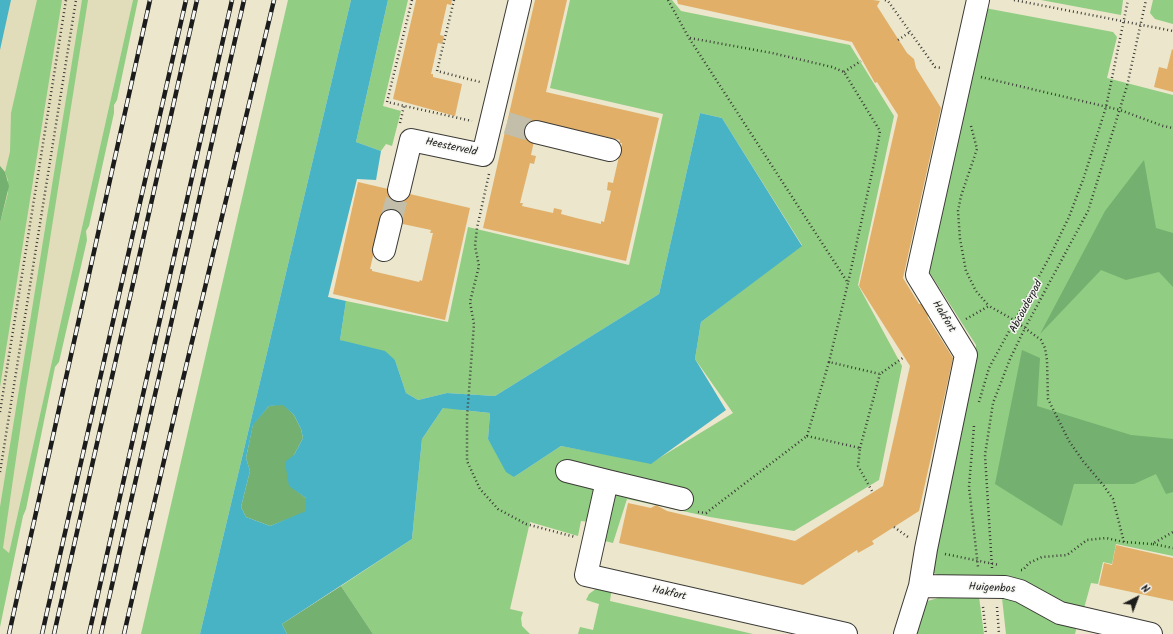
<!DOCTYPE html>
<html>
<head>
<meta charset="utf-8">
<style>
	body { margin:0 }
	#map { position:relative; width:1173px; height:634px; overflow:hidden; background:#ebe6cc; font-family:Kalam,sans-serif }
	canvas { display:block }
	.north { position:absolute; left:1117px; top:578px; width:40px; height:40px; -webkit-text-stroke:3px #f6f6f2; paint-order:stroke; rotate:42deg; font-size:11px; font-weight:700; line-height:16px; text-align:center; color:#1c1c1c }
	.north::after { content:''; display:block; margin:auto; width:14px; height:18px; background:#1c1c1c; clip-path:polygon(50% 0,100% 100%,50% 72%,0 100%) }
</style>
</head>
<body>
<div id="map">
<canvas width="1173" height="634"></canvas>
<div class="north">N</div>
</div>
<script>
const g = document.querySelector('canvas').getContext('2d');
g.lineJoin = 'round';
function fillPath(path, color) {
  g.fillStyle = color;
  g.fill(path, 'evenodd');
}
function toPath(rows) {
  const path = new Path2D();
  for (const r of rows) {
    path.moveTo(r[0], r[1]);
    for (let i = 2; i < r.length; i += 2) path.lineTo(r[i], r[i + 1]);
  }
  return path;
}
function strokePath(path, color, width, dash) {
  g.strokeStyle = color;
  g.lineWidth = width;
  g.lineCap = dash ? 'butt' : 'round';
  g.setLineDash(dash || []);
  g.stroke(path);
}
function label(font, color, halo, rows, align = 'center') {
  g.font = font + ' Kalam,sans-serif';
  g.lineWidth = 3;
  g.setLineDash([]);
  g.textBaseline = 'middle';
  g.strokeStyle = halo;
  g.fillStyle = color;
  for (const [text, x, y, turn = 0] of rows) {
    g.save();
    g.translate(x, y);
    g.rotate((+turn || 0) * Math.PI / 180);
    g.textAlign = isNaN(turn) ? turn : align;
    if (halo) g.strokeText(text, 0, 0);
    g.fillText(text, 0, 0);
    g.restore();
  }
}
fillPath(toPath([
	[0,0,133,0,0,593]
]), '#e1dcba');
fillPath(toPath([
	[37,0,62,0,0,387,0,223,8,193,8,180,5,172,10,152,11,113],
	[82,0,88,0,26,390,3,548,9,553,133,0,138,0,117,100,114,105,114,113,89,226,86,231,87,240,59,362,55,367,26,509,23,516,0,627,0,507],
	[288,0,351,0,200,634,141,634],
	[388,0,408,0,383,106,401,111,392,146,386,144,381,151,356,142],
	[570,0,672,0,681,11,850,45,894,116,858,285,902,366,879,480,794,531,710,517,627,499,613,543,601,540,590,522,581,521,578,536,530,522,510,609,523,612,521,618,522,626,530,634,373,634,341,586,412,539,422,439,443,408,461,408,461,433,461,410,490,413,488,439,514,477,561,446,651,463,733,413,695,359,701,322,802,245,722,118,700,113,659,294,495,396,447,393,418,400,406,393,395,360,340,340,346,301,448,322,468,227,629,265,663,114,550,88],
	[1041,0,1123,0,1121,15],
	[1153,0,1173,0,1173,24,1155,19,1150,13],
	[985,8,1113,32,1117,37,1107,78,1173,95,1173,556,1116,544,1112,564,1103,562,1098,584,1091,583,1083,612,944,579,934,573,929,561,975,364,976,345,928,270],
	[612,587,610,601,753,634,578,634,580,627,593,630,599,604,586,600,589,594,597,588],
	[1003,595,1077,626,1075,634,1006,634,1002,598],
	[979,597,984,634,916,634,924,602,938,598]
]), '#91cd82');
fillPath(toPath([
	[1144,160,1156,228,1173,233,1173,287,1159,272,1126,280,1101,270,1040,334,1105,211],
	[0,166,5,172,9,186,0,223],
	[1022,350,1040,358,1037,406,1131,435,1173,439,1173,492,1166,494,1156,474,1134,484,1074,484,1062,526,995,484],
	[283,404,294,415,301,429,303,438,294,455,289,485,306,498,306,512,270,526,246,517,241,507,250,471,246,458,253,424,269,406],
	[341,586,373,634,287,634,282,624]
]), '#74b070');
fillPath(toPath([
	[0,0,11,0,0,50],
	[351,0,388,0,356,142,381,151,376,180,357,179,328,297,346,301,340,340,385,351,395,360,406,393,418,400,447,393,495,396,659,294,700,113,722,118,802,246,701,322,695,359,726,410,651,464,561,446,514,477,506,472,488,439,490,413,443,408,422,439,412,539,282,624,287,634,200,634],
	[283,405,294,415,301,429,303,438,294,455,285,462,289,486,306,498,306,511,270,526,246,517,241,507,250,471,246,458,253,425,269,406]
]), '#48b3c5');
fillPath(toPath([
	[416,0,452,0,451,5,447,4,440,35,444,36,442,44,438,43,431,74,433,74,433,77,462,84,455,116,393,99],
	[535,0,567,0,546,92,659,118,626,261,483,228],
	[541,122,581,132,580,136,588,138,589,133,620,140,619,143,622,143,613,183,608,182,607,190,611,191,604,222,601,221,601,224,576,218,561,214,562,210,554,208,553,213,522,206,523,203,520,203,530,163,534,164,536,156,531,155,536,132],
	[677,0,873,0,880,1,877,6,907,53,914,59,916,68,941,108,903,278,919,304,923,304,927,312,928,318,953,358,919,511,872,541,874,544,858,553,857,550,803,585,619,543,628,503,651,508,656,505,667,511,795,541,883,486,910,366,859,286,898,115,877,82,875,83,852,42,678,4],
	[1172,49,1173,50,1173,92,1154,87,1159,67,1167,69],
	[358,182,470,208,445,320,333,294],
	[384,220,431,230,430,233,433,233,422,281,420,280,419,282,372,271,372,269,370,269,381,221],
	[1116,545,1173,558,1173,601,1099,585,1104,563,1112,565]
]), '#e1af68');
strokePath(toPath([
	[507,123,536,132],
	[391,221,399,190]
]), '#c2bea9', 22, [22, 11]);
const minor = toPath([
	[536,132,610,150],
	[399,190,411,140,483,155,520,0],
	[384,250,391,221],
	[567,471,607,481],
	[682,499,607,481,586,575,846,634],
	[920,586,1005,587,1020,591,1060,613,1151,634],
	[905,634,920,586,926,549,966,355,917,275,978,0]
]);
strokePath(minor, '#3b3a36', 24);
strokePath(toPath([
	[412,0,387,102,472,121],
	[454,0,437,71,480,82],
	[668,0,689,38,848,283,829,362],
	[885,0,888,1,935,67,942,68],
	[1014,0,1173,31],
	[690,38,772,53,832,67,844,72,880,131,875,159,848,283],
	[898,40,910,32],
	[844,72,861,61],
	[981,77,1120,110,1163,126,1173,128],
	[400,123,404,106],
	[971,126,977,149,961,196,958,211,960,239,966,271,976,291,989,306],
	[489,174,477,228,475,246,479,266,470,302,474,324,467,417,467,461,480,489,498,509,526,524,575,537],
	[966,319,989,306,1014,320,1041,340,1045,348,1047,360,1048,399,1069,441,1083,461,1104,486,1113,499,1124,542,1152,544,1173,532],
	[979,402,989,368,1050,256,1069,217,1084,177,1106,107,1128,0],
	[0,412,66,0],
	[974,426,969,487,978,567],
	[807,436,829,362,880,374,904,357],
	[807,436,860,448,858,466,872,491],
	[860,448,880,374],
	[0,472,76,0],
	[698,512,706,513,807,436],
	[894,527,908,537],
	[1153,544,1173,548],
	[945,554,999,565],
	[992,568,985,455,993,403,1010,359,1025,328,1088,211,1127,86,1146,0],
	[1021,570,1023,570,1029,563,1042,557,1067,555,1087,540,1106,538,1124,542],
	[983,607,986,634],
	[997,607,999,634]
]), '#3b3a36', 2.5, [1, 3]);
strokePath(minor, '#fff', 22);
const rail = toPath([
	[9,634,150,0],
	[42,634,186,0],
	[54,634,197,0],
	[89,634,232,0],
	[101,634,244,0],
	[124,634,178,400,274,0]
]);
strokePath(rail, '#1c1c1c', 4.5);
strokePath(rail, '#f6f6f2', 3, [9]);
label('11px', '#1c1c1c', '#f6f6f2', [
	["Heesterveld",451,148,12],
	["Abcouderpad",1027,307,-62],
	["Hakfort",943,317,59],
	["Huigenbos",992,589,3],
	["Hakfort",669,594,13]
]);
</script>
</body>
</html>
